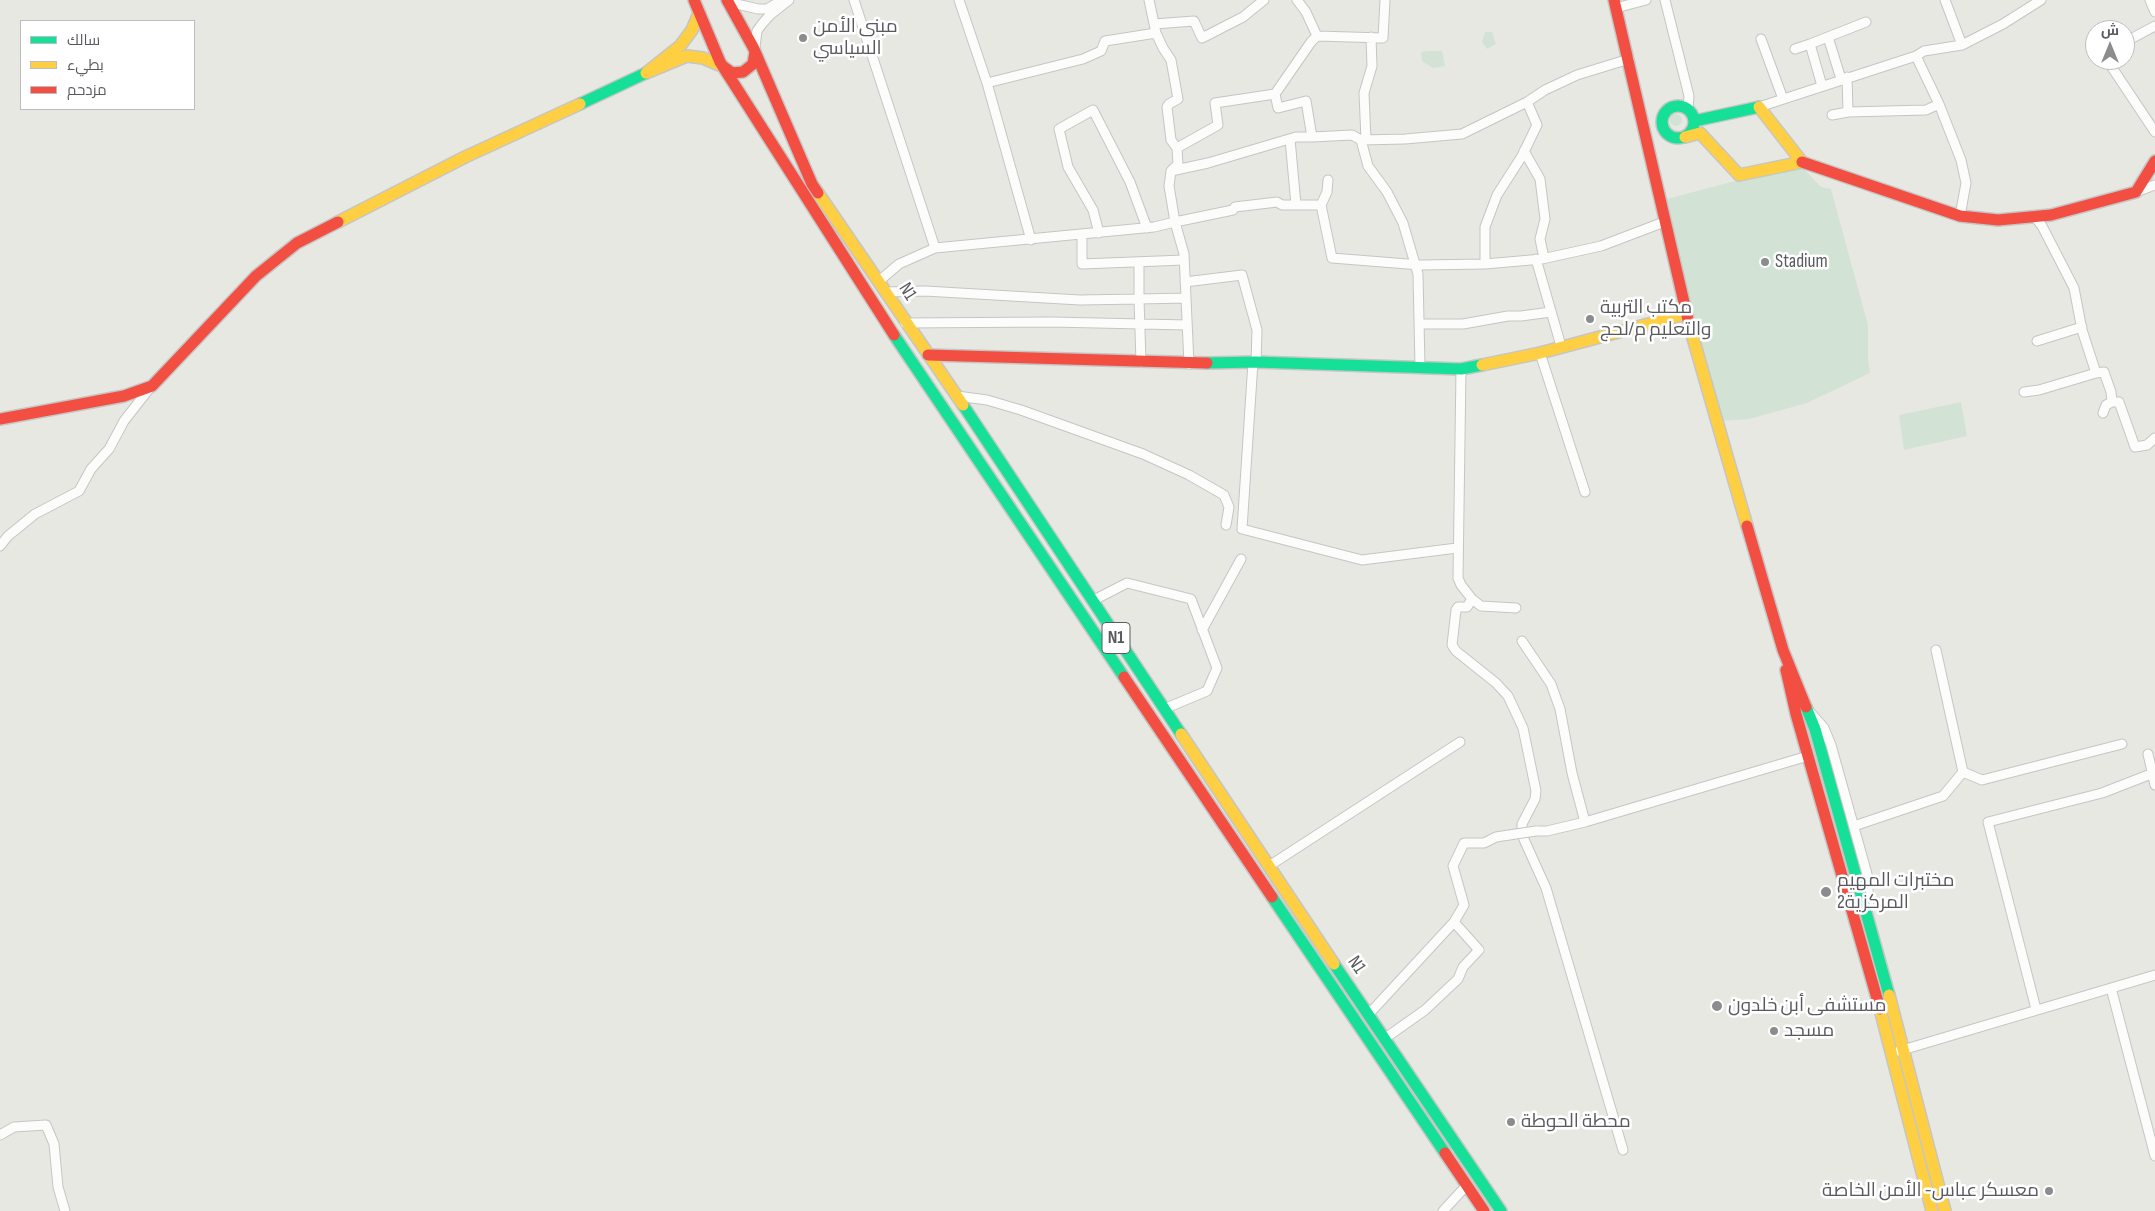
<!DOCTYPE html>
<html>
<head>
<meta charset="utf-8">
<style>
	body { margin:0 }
	#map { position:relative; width:2155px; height:1211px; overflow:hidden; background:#e8e8e3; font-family:"Sofia Sans Condensed",Cairo,sans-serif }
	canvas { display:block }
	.legend { position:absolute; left:20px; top:20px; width:175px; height:90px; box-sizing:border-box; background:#fff; border:1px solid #bdbdbf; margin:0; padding:6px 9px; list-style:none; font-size:15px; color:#595a5f }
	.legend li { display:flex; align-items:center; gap:10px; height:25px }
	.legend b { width:25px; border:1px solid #bdbdbf }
	.north { position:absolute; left:2085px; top:20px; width:50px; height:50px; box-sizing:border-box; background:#fff; border:1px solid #bdbdbf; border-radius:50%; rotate:0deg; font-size:14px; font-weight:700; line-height:20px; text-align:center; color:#595a5f }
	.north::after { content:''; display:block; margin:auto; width:18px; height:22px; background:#8b8c8d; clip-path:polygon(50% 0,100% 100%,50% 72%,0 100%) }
</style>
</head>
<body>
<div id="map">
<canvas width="2155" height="1211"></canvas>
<ul class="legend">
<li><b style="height:6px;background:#16e098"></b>سالك</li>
<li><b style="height:6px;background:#ffcf43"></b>بطيء</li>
<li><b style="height:6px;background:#f24e42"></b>مزدحم</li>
</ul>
<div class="north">ش</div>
</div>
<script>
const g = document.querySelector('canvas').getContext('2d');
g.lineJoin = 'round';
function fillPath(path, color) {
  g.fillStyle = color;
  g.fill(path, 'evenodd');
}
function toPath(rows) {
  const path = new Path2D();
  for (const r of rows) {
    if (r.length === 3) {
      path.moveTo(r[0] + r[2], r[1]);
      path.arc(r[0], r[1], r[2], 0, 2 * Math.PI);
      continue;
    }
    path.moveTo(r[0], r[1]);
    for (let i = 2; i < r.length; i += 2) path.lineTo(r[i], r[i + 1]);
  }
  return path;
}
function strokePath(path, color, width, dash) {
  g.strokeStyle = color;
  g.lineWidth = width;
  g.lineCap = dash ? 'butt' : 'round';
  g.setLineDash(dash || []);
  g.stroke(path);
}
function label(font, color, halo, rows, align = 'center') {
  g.font = font + ' "Sofia Sans Condensed",Cairo,sans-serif';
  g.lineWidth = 5;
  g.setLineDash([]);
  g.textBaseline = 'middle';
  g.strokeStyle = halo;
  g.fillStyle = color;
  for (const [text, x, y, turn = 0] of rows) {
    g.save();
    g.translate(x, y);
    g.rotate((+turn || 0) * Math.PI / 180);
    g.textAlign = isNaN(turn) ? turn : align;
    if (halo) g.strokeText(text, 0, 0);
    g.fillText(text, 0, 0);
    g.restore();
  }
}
fillPath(toPath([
	[1485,32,1492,32,1496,44,1487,49,1482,42],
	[1428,51,1442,51,1445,66,1433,68,1422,61,1421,52],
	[1676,120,6],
	[1799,164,1821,187,1831,189,1868,325,1868,359,1870,373,1807,403,1749,419,1720,421,1663,200],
	[1961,402,1967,436,1904,450,1899,415]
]), '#d2e3d5');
const street = toPath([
	[728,0,737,4,758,9,767,9,779,2],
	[854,0,935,248],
	[959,0,987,83,1031,240],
	[1149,0,1156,33,1163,48,1171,60,1178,99,1169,104,1167,107,1171,140,1177,148,1178,164,1171,171,1169,186,1175,222,1233,210,1235,207,1277,202,1282,205,1321,205,1332,258,1420,265,1485,264,1542,259,1601,246,1664,222],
	[1297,0,1306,12,1317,36],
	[1665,0,1689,96,1688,109],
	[1945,0,1962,45],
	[2150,0,2155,12],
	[1616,8,1646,0],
	[1154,24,1194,21,1202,38,1243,17,1264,0],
	[1828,37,1841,79],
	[1761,39,1783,99],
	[2125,42,2155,26],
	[755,47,757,31,762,24,770,15,789,0],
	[1795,49,1810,44],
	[1916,56,1939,104,1961,160,1966,183,1960,216],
	[2107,60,2155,132],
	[987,83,1083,59,1101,51,1105,41,1156,33],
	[1822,86,1810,44,1866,22],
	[1759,107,1916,56,1924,51,1962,45,2003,24,2041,0],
	[1848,112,1926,110,1939,104],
	[1832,115,1848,112,1847,77],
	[1312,137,1352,135,1361,140,1368,166,1387,192,1403,223,1418,274,1420,367],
	[1290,139,1296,205],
	[1361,140,1405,139,1462,134,1527,102],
	[1366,140,1364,93,1372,66,1371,37],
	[1177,148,1218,125,1215,103,1275,94],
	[1524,151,1540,179,1545,219,1540,239,1544,258],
	[1171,171,1208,163,1296,137,1312,137,1306,101,1278,108,1275,94,1311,42,1317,36,1383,38,1385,0],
	[2136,192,2155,185],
	[1321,205,1327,192,1328,180],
	[1099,233,1093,210,1068,167,1059,129,1093,110,1130,182,1147,228],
	[1082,234,1082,264,1184,260],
	[1536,259,1561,346],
	[1139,262,1139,299,1186,298],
	[1485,264,1485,227,1497,195,1522,156,1537,125,1527,102,1545,90,1577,75,1629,59],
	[879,281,899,264,935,248,1154,227,1175,222,1184,254,1189,364],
	[1185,282,1242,275,1257,330,1256,362],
	[886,292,925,291,1080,300,1139,299,1141,362],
	[905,323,1052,322,1187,325],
	[1419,324,1463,324,1508,316,1521,316,1551,312],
	[2037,341,2082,327],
	[1540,353,1585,492],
	[1253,362,1242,529,1362,560,1457,548],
	[1461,369,1458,578,1461,585,1472,599,1481,606,1516,608],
	[2096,373,2104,372,2111,392,2112,402,2106,405,2103,413],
	[2024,392,2039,390,2096,373,2082,330,2074,288,2042,226,2035,217],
	[957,396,987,400,1021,410,1143,454,1189,475,1224,495,1229,507,1226,525],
	[2112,402,2119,402,2135,447,2147,445,2155,438],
	[0,546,8,536,35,514,79,491,91,469,109,449,124,421,149,389],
	[1472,599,1467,607,1458,607,1456,610,1452,645,1456,651,1496,683,1508,696,1523,728,1536,791,1535,799,1522,824,1522,835,1546,888,1623,1150],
	[1092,601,1127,583,1191,599,1217,668,1207,691,1164,709],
	[1202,630,1241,559],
	[1522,641,1551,684,1560,709,1572,773,1585,822],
	[1811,713,1824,728,1831,745,1867,874,1869,906],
	[2148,754,2155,785],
	[1963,772,1982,780,2122,744],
	[1854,826,1943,796,1963,772,1936,650],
	[1536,831,1547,831,1585,822,1808,756],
	[1269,866,1460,742],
	[2111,988,2155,1156],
	[2036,1009,1988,822,2102,793,2151,774],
	[1368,1015,1454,922,1464,905,1453,866,1464,843,1484,843,1496,837,1509,835],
	[1384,1039,1425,1010,1458,979,1463,967,1479,950,1454,922],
	[1899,1051,2155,975],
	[0,1135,14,1127,46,1125,54,1144,58,1187,65,1211],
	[1443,1211,1467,1185]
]);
const fast = toPath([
	[580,104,646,73],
	[1678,122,16],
	[1694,121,1759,107],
	[894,335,1124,677],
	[1207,363,1256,362,1461,369,1482,365],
	[963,405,1181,734],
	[1806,707,1815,729,1889,995],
	[1272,897,1445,1153],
	[1334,964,1501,1211]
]);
const slow = toPath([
	[699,13,692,30,680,46,646,73,687,56,703,58,724,67],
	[1685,137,1700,133,1739,175,1802,162,1759,107],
	[818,193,963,405],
	[338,222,465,157,580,104],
	[1689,324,1747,526],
	[1482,365,1540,353,1686,314],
	[1181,734,1334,964],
	[1889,995,1945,1211],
	[1880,1009,1932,1211]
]);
const jam = toPath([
	[694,0,720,62,894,335],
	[727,0,753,47,812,184,818,193],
	[1614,0,1689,324],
	[724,67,732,73,743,72,753,64,755,52],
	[1802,162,1960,216,1998,220,2051,215,2136,192,2155,161],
	[928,355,1207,363],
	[0,419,124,396,152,386,256,276,297,243,338,222],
	[1747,526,1783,650,1806,707],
	[1786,670,1796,714,1880,1009],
	[1124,677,1272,897],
	[1445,1153,1484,1211]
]);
strokePath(street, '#c5c5c5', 11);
strokePath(fast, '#c5c6c5', 14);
strokePath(slow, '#c5c6c5', 14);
strokePath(jam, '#c5c6c5', 14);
strokePath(street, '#fcfcfb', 9);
strokePath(fast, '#16e098', 11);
strokePath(slow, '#ffcf43', 11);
strokePath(jam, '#f24e42', 11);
const streetBridge = toPath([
	[1509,835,1536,831]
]);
strokePath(streetBridge, '#c5c5c5', 11, []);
strokePath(streetBridge, '#fcfcfb', 9);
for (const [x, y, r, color] of [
	[803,38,5,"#8b8c8d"],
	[1765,262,5,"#8b8c8d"],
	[1590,319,5,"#8b8c8d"],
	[1826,892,6,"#8b8c8d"],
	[1717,1006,6,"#8b8c8d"],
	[1774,1031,5,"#8b8c8d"],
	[1511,1122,5,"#8b8c8d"],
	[2049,1191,5,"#8b8c8d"]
]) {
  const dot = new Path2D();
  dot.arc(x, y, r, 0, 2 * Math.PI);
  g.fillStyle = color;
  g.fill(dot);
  strokePath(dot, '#fff', 2);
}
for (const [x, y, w] of [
	[1116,638,28]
]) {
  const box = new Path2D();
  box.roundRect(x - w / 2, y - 15.5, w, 31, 4);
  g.fillStyle = '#fff';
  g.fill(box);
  strokePath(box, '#595a5f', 1);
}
label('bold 18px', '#595a5f', null, [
	["N1",1116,638]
]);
label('19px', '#595a5f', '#fff', [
	["مبنى الأمن",813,27],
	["السياسي",813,49],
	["Stadium",1775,262],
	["مكتب التربية",1600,308],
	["والتعليم م/لحج",1600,330],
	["مختبرات المهيم",1837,881],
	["المركزية2",1837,903],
	["مستشفى أبن خلدون",1728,1006],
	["مسجد",1784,1031],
	["محطة الحوطة",1521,1122],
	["معسكر عباس- الأمن الخاصة",2039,1191,"right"]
], 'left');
label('19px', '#595a5f', '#fff', [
	["N1",907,292,58],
	["N1",1356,965,56]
]);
</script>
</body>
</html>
